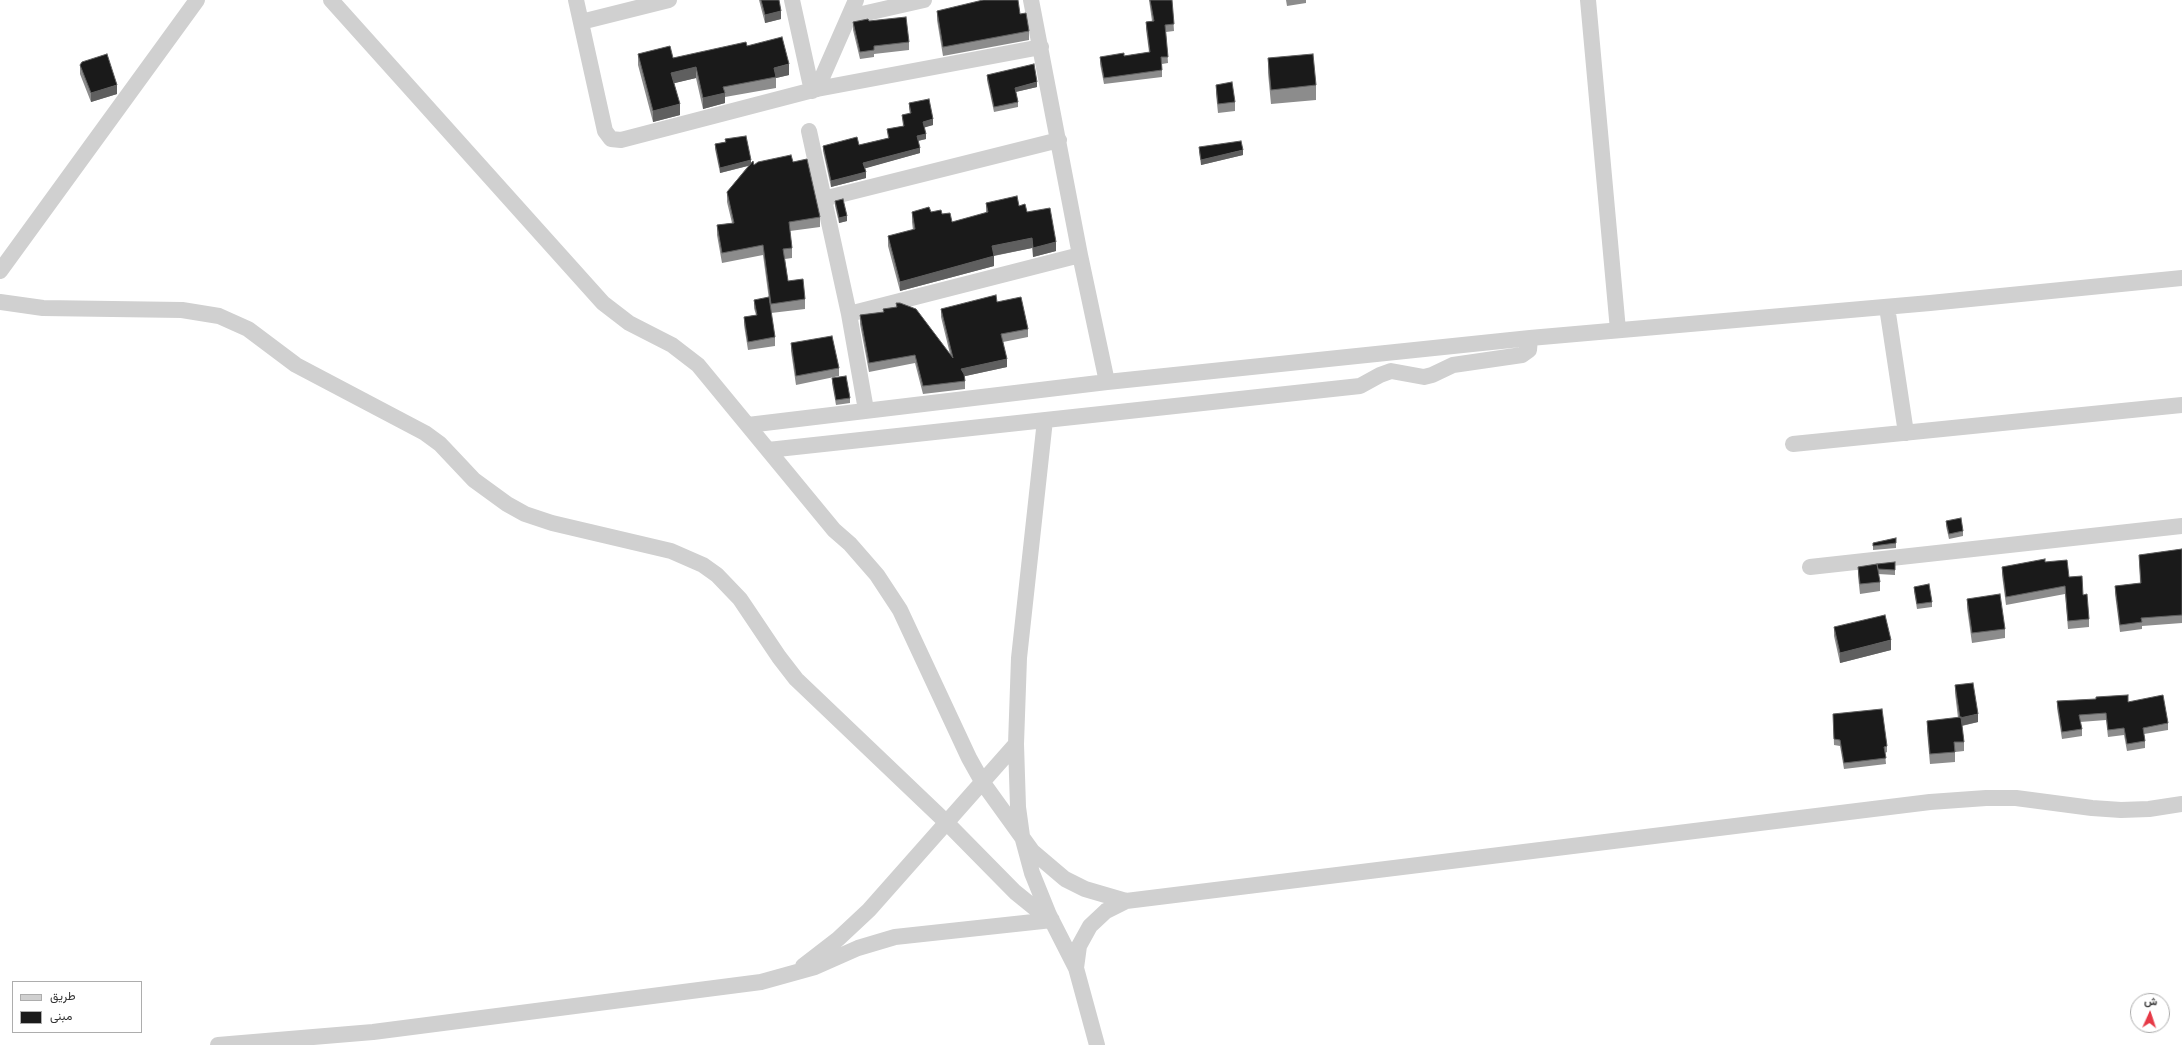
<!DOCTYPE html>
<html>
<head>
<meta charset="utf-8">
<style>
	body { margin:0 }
	#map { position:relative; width:2182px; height:1045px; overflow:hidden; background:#fff; font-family:"Source Sans 3",Vazirmatn,sans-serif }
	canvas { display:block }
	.legend { position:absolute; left:12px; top:981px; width:130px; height:52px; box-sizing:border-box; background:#fff; border:1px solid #adadad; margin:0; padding:5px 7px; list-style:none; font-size:12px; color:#333 }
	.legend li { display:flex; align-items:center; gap:8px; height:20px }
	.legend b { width:20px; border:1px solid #adadad }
	.north { position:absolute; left:2130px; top:993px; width:40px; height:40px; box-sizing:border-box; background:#fff; border:1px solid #adadad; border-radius:50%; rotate:3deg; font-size:11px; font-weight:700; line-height:16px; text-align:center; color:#333 }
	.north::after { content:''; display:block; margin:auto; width:14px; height:18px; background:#e63946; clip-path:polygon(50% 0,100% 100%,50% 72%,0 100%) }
</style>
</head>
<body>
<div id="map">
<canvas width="2182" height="1045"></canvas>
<ul class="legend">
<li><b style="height:5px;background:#d0d0d0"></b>طريق</li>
<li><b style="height:11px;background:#1a1a1a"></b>مبنى</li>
</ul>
<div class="north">ش</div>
</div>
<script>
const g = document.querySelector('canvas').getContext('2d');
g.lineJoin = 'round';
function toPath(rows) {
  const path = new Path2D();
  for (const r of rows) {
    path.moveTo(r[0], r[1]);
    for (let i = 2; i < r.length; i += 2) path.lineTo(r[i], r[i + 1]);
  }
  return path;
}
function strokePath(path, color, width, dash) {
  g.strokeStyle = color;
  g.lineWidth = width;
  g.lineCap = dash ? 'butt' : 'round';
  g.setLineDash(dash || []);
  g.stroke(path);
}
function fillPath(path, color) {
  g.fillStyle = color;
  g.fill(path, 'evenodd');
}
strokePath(toPath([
	[331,0,603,303,629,323,672,345,698,365,834,530,850,544,877,575,900,610,969,758,983,783,1032,851,1065,879,1085,889,1126,901],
	[576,0,605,131,611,139,621,140,817,89,1041,47],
	[792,0,812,91],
	[1031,0,1080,255,1107,382],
	[1588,0,1618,330],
	[849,17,924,0],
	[581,22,669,0],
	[817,89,856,0],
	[809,131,849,314,866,410],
	[823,199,1059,140],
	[0,271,197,0],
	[0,302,43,308,182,310,219,316,248,329,296,365,425,433,440,444,474,480,507,504,525,514,552,523,671,551,703,565,717,575,740,599,779,657,796,679,947,823,1015,892,1036,909,1049,915],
	[1887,307,1906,433],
	[849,314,1080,255],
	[1045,420,1019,658,1016,744,1018,807,1022,836,1032,873,1049,915,1076,968,1097,1045],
	[748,425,1107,382,1530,338,1930,303,2182,278],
	[1793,444,2182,405],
	[768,450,1360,386,1380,375,1391,371,1424,377,1432,375,1453,365,1522,355,1529,350,1530,338],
	[1810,567,2182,526],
	[803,966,838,939,869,910,1016,744],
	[1076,968,1079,946,1090,926,1106,911,1126,901,1930,802,1986,798,2016,798,2092,808,2121,810,2149,809,2182,804],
	[218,1045,373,1032,761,982,815,967,858,948,895,937,1052,920]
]), '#d0d0d0', 16);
fillPath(toPath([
	[759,0,779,0,781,19,765,23],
	[1149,0,1172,0,1174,31,1166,32,1168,63,1162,64,1162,77,1104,84,1100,64,1100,57,1124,56,1149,52,1146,29,1146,22,1152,21],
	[1286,0,1306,0,1306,3,1287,6],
	[937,11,1020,14,1029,31,1029,40,943,56,937,20],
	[869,21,909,42,909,50,874,54,874,57,860,59,853,30,853,22],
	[747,46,789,75,776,78,776,88,725,97,725,103,703,109,696,78,674,83,680,115,653,122,638,65,638,54,673,58],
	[1268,58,1316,85,1316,100,1271,104,1268,73],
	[80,65,117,94,91,102,80,74],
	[987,75,1037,87,1016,92,1018,102,1018,107,994,112,987,80],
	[1216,85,1235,102,1235,111,1218,113,1216,94],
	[909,103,933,125,924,127,926,139,918,141,920,153,865,168,866,178,831,187,823,151,823,146,859,145,888,138,887,129,903,126,902,115,910,114,909,109],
	[725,139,751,162,754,165,793,162,820,217,820,227,790,231,792,248,792,258,785,259,788,281,805,299,805,309,771,313,775,337,775,346,748,350,744,325,744,317,756,315,754,308,754,300,770,307,763,255,722,263,717,235,717,225,732,223,727,202,727,192,748,166,720,173,715,149,715,144,725,142],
	[1199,147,1243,155,1201,165,1199,152],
	[835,201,847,221,839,223,835,206],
	[986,203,1019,206,1027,212,1056,251,1033,257,1032,248,994,256,994,266,900,291,888,246,888,236,913,230,912,222,912,212,942,214,952,222,986,213],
	[997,302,1028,329,1028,337,1003,342,1007,367,965,376,965,389,923,394,915,363,869,372,860,324,860,315,883,312,883,309,896,307,896,303,950,354,941,317,941,309],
	[791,343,839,368,839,376,796,385,791,351],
	[832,378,850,398,850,403,836,405,832,383],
	[1946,521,1963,531,1963,536,1949,539,1946,526],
	[1896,538,1896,548,1873,550,1873,543],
	[2182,549,2182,623,2142,626,2142,629,2120,632,2115,594,2115,586,2140,583,2139,555],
	[1895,562,1895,575,1878,574,1880,582,1880,591,1860,594,1858,576,1858,567],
	[2045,562,2069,577,2089,619,2089,627,2068,629,2065,594,2006,605,2002,575,2002,567],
	[1914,587,1932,602,1932,607,1917,609,1914,591],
	[1967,599,2005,629,2005,638,1972,643,1967,608],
	[1834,627,1891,650,1840,663,1834,636],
	[1955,685,1978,722,1962,726,1964,742,1964,751,1955,752,1955,762,1930,764,1927,731,1927,721,1958,718,1955,693],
	[2057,701,2128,702,2168,723,2168,730,2144,734,2145,741,2145,748,2127,751,2124,735,2108,737,2106,720,2080,722,2082,729,2082,736,2062,739,2057,708],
	[1833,714,1887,746,1887,752,1885,753,1886,764,1844,769,1840,746,1834,745]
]), '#8c8c8c');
fillPath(toPath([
	[781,11,781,19,765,23,765,15],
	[789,64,789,75,776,78,774,68],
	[696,67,696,78,671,84,671,73],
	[1037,82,1037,87,1015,92,1015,88],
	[117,85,117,94,91,102,91,93],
	[725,93,725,103,703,109,703,98],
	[680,104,680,115,653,122,653,111],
	[933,119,933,125,923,128,923,122],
	[926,134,926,139,917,141,917,136],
	[920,148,920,153,863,169,863,163],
	[1243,150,1243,155,1201,165,1201,160],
	[751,160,751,165,720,173,720,168],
	[866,172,866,178,831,187,831,181],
	[847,216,847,221,839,223,839,218],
	[1032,238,1032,248,992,256,992,246],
	[1056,242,1056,251,1033,257,1033,248],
	[994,256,994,266,900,291,900,282],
	[1007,359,1007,367,961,377,961,369],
	[1891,640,1891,650,1840,663,1840,653],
	[1978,714,1978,722,1960,726,1960,718]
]), '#5f5f5f');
const building = toPath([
	[761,0,779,0,781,11,765,15,761,0],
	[983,0,1018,0,1020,14,1026,13,1029,31,943,47,937,11,983,0],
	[1150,0,1172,0,1174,24,1165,25,1168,57,1161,57,1162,70,1104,78,1100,57,1124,53,1124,56,1150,52,1146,22,1154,21,1150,0],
	[906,17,909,42,874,46,874,50,860,52,853,22,868,19,869,21,906,17],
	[782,37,789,64,774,68,776,77,723,87,725,93,703,98,696,67,671,73,680,104,653,111,638,54,670,46,673,58,746,42,747,46,782,37],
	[107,54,117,85,91,93,80,65,82,62,107,54],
	[1313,54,1316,85,1271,90,1268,58,1313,54],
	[1034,64,1037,82,1015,88,1018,102,994,107,987,75,1034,64],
	[1232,82,1235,102,1218,104,1216,85,1232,82],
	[929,99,933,119,923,122,926,134,917,136,920,148,863,163,866,172,831,181,823,146,857,137,859,145,889,138,887,129,904,126,902,115,911,113,909,103,929,99],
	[746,136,751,160,720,168,715,144,726,142,725,139,746,136],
	[1241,141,1243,150,1201,160,1199,147,1241,141],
	[791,155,793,162,807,159,820,217,789,222,792,248,783,249,788,281,803,279,805,299,771,304,763,245,722,253,717,225,734,223,727,192,753,161,754,165,758,162,791,155],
	[1017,196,1019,206,1025,204,1027,212,1050,208,1056,242,1033,248,1032,238,992,246,994,256,900,282,888,236,915,229,912,212,929,207,931,212,941,210,942,214,950,213,952,222,988,212,986,203,1017,196],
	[843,199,847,216,839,218,835,201,843,199],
	[996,295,997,302,1021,297,1028,329,1001,334,1007,359,961,369,964,374,965,381,923,386,915,355,869,363,860,315,884,312,883,309,897,307,896,303,900,303,916,309,953,358,941,309,996,295],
	[769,297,775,337,748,342,744,317,757,315,754,300,769,297],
	[832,336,839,368,796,376,791,343,832,336],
	[846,376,850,398,836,400,832,378,846,376],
	[1961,518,1963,531,1949,534,1946,521,1961,518],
	[1896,538,1896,543,1873,546,1873,543,1896,538],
	[2182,549,2182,615,2141,618,2142,622,2120,625,2115,586,2141,583,2139,555,2182,549],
	[2045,559,2045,562,2067,560,2069,577,2082,576,2083,595,2087,594,2089,619,2068,621,2065,586,2006,597,2002,567,2045,559],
	[1895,562,1895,570,1878,569,1877,564,1895,562],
	[1877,564,1880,582,1860,584,1858,567,1877,564],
	[1929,584,1932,602,1917,604,1914,587,1929,584],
	[2000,594,2005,629,1972,633,1967,599,2000,594],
	[1885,615,1891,640,1840,653,1834,627,1885,615],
	[1973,683,1978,714,1960,718,1955,685,1973,683],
	[2128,695,2128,702,2163,695,2168,723,2143,728,2145,741,2127,744,2124,728,2108,730,2106,713,2079,715,2082,729,2062,732,2057,701,2096,699,2096,697,2128,695],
	[1882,709,1887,746,1884,747,1886,758,1844,763,1840,740,1834,739,1833,714,1882,709],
	[1961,717,1964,742,1954,742,1955,752,1930,754,1927,721,1961,717]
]);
fillPath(building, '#1a1a1a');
strokePath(building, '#5f5f5f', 1);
</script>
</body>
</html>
